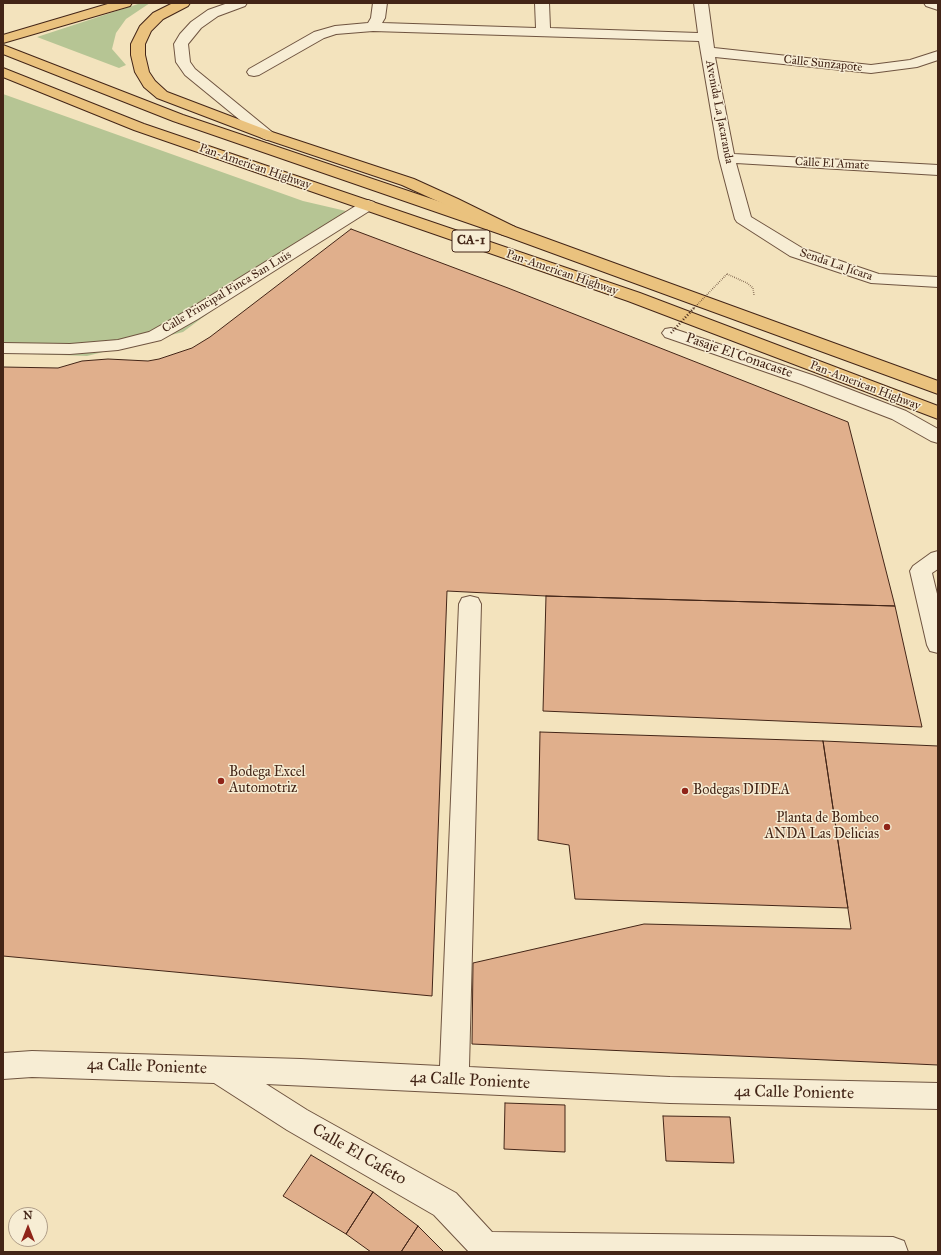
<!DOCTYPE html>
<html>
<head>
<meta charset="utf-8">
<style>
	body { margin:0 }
	#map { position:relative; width:941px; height:1255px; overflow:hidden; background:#f3e3bd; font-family:"IM FELL Great Primer",serif }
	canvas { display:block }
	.frame { position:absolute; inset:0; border:4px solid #432517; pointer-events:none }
	.north { position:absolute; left:8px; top:1207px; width:40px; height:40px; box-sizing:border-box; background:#f7edd4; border:1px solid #af9d88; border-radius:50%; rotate:0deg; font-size:11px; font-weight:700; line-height:16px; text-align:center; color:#432517 }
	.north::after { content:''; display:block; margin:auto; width:14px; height:18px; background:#8f2418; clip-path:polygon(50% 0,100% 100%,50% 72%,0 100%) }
</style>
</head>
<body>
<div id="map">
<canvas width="941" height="1255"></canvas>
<div class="frame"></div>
<div class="north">N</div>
</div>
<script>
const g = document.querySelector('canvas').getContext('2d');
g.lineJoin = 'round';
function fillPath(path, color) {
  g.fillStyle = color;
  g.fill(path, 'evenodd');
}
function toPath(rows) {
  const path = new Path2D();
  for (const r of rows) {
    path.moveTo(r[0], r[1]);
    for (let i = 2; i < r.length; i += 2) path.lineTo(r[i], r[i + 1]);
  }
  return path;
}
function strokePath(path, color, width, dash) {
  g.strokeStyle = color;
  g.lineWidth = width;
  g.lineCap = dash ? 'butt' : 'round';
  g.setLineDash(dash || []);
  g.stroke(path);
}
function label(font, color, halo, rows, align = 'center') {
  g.font = font + ' "IM FELL Great Primer",serif';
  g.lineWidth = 3;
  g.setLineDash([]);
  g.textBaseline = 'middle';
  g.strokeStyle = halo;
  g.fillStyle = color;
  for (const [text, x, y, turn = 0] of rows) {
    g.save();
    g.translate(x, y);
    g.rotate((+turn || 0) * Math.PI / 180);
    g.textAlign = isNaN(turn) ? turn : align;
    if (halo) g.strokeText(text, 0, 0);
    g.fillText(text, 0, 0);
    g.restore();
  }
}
fillPath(toPath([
	[141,3,150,3,126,19,116,33,112,49,126,65,119,68,37,37],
	[3,94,303,201,346,211,183,332,87,356,3,353]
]), '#b6c594');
const building = toPath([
	[351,229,508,288,848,422,895,606,546,596,447,591,432,996,3,956,3,367,58,368,82,361,108,359,148,361,159,359,192,348,210,337,351,229],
	[546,596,895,606,922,727,543,711,546,596],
	[540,732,823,741,848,908,575,899,569,845,538,840,540,732],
	[823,741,938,746,938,1065,472,1044,473,963,644,924,851,929,823,741],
	[505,1103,565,1105,565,1152,504,1149,505,1103],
	[663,1116,730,1117,734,1163,666,1161,663,1116],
	[311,1155,373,1192,346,1234,283,1196,311,1155],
	[373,1192,418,1226,401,1252,371,1252,346,1234,373,1192],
	[418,1226,444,1252,401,1252,418,1226]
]);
fillPath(building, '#e0af8c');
strokePath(building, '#432517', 1);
const minor = toPath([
	[228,3,247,3,245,6,218,16,201,28,188,44,190,62,195,69,272,132,275,135,272,138,267,140,262,138,185,75,176,62,174,44,180,34,191,22,208,10,228,3],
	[373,3,387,3,385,18,382,23,536,28,535,3,549,3,550,28,698,33,694,3,708,3,714,48,871,65,910,60,938,51,938,60,917,67,871,73,715,57,734,154,938,165,938,175,736,163,751,217,802,248,879,274,938,277,938,287,871,283,790,256,737,222,735,219,719,158,699,41,373,31,336,34,324,38,259,75,254,76,249,75,247,72,249,69,314,32,335,26,368,23,371,18,373,3],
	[924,3,938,3,938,10,926,6,924,3],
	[368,200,374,202,376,205,374,208,198,319,161,340,118,350,70,354,3,353,3,343,70,344,118,340,149,332,186,311,362,202,368,200],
	[671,328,815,376,906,411,938,429,938,443,931,441,892,419,801,384,665,337,662,333,665,329,671,328],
	[938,551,938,569,932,573,938,598,938,653,930,651,927,645,910,571,913,566,931,553,938,551],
	[470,596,478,598,481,604,469,1067,670,1077,938,1083,938,1109,670,1103,266,1084,307,1110,456,1193,492,1232,893,1237,904,1241,908,1252,469,1252,434,1215,287,1130,214,1083,32,1077,3,1079,3,1053,32,1051,301,1059,440,1066,459,604,462,598,470,596]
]);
const major = toPath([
	[3,45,183,115,515,227,938,381,938,394,503,235,173,121,3,54,3,45],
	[3,68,144,124,640,293,938,406,938,419,628,301,134,130,3,77,3,68]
]);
const highway = toPath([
	[111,3,132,3,130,6,3,43,3,35,111,3],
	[173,3,190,3,188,6,163,19,151,31,145,44,145,55,149,72,155,81,167,92,272,132,414,179,458,199,515,227,517,231,515,235,509,236,503,235,446,205,402,185,262,138,157,98,144,87,135,72,131,55,131,44,140,26,153,13,173,3]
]);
strokePath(minor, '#6f5440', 2);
strokePath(major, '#432517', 2);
strokePath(highway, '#432517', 2);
strokePath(toPath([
	[727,274,747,283,753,288,754,295]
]), '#432517', 1.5, [0.5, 1.5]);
fillPath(minor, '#f7edd4');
fillPath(major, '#eac27e');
fillPath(highway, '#eac27e');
strokePath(toPath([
	[693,309,727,274]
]), '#432517', 1.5, [0.5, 1.5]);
strokePath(toPath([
	[671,333,694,308]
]), '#432517', 2.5, [1, 2]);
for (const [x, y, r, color] of [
	[221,781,4,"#8f2418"],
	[685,791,4,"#8f2418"],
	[887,827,4,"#8f2418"]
]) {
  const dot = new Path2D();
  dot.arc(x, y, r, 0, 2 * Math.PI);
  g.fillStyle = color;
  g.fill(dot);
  strokePath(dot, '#f7edd4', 1.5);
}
label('12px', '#432517', '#f7edd4', [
	["Calle Sunzapote",823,64,6],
	["Avenida La Jacaranda",719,112,79],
	["Calle El Amate",832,164,3],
	["Pan-American Highway",255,167,19],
	["Senda La Jícara",836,265,19],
	["Pan-American Highway",562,273,19],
	["Calle Principal Finca San Luis",227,292,-31],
	["Pan-American Highway",865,386,21]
]);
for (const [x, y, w] of [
	[471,241,38]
]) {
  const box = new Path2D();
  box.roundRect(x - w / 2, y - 11, w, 22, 3);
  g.fillStyle = '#f7edd4';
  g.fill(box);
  strokePath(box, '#432517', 1);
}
label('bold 13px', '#432517', null, [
	["CA-1",471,241]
]);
label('14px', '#432517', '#f7edd4', [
	["Pasaje El Conacaste",739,356,19]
]);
label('14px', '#432517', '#f7edd4', [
	["Bodega Excel",229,773],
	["Automotriz",229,789],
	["Bodegas DIDEA",693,791],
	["Planta de Bombeo",879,819,"right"],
	["ANDA Las Delicias",879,835,"right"]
], 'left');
label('17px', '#432517', '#f7edd4', [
	["4a Calle Poniente",147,1067,2],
	["4a Calle Poniente",470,1081,3],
	["4a Calle Poniente",794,1093,1],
	["Calle El Cafeto",359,1155,30]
]);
</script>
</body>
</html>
